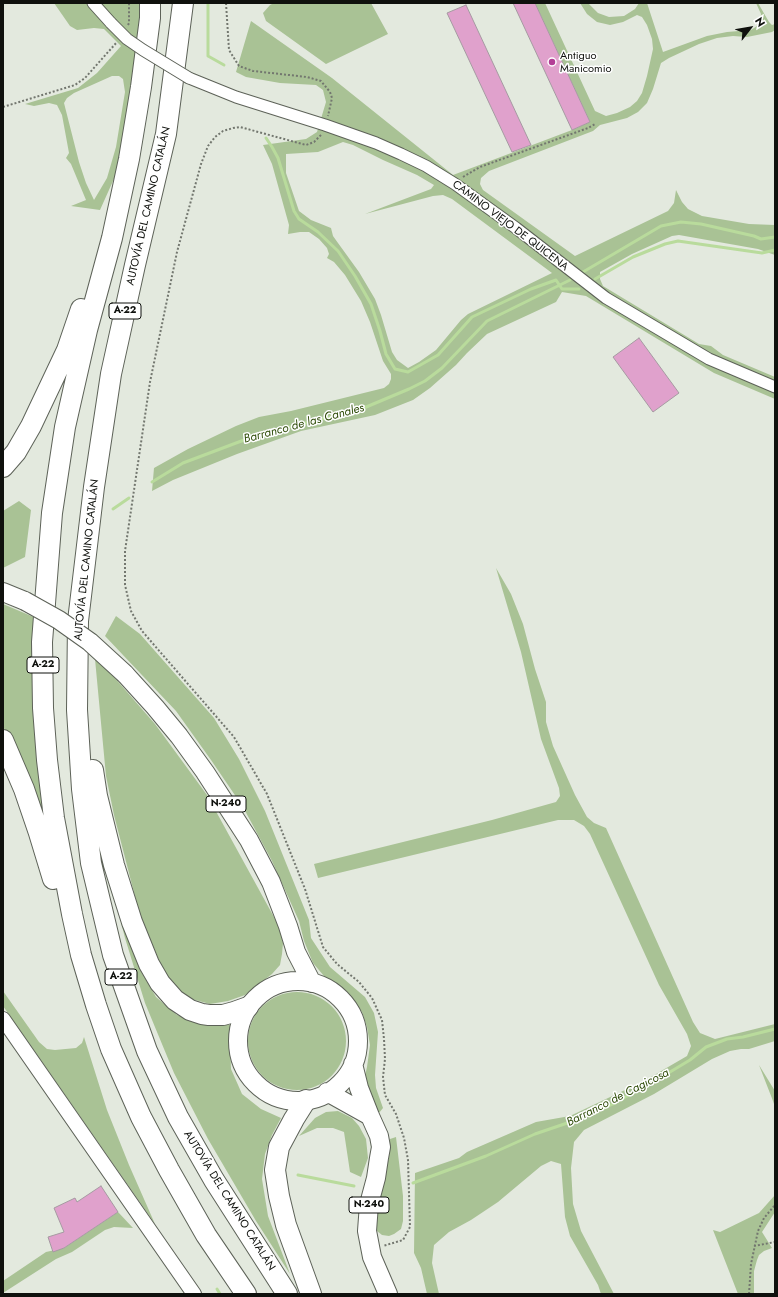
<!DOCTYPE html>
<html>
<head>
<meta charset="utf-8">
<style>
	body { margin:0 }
	#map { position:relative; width:778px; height:1297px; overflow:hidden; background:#e3e9de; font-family:Jost,sans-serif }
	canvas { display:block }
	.frame { position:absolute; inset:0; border:4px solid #0f110d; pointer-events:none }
	.north { position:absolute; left:730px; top:8px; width:40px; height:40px; -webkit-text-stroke:3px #fff; paint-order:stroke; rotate:59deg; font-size:11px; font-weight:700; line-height:16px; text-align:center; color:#0f110d }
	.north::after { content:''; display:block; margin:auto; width:14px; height:18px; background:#0f110d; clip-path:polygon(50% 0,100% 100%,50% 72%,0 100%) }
</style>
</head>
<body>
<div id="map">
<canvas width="778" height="1297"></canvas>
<div class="frame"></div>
<div class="north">N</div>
</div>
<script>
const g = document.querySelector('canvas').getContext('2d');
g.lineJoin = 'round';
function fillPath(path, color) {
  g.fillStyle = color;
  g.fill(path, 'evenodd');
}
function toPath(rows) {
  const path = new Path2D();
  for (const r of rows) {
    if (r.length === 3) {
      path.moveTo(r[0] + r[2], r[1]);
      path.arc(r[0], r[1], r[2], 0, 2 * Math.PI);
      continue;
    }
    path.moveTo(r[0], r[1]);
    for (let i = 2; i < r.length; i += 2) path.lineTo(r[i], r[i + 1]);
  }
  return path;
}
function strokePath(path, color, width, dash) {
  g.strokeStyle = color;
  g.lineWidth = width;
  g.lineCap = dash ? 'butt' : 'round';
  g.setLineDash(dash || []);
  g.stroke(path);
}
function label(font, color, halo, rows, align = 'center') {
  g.font = font + ' Jost,sans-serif';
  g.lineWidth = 3;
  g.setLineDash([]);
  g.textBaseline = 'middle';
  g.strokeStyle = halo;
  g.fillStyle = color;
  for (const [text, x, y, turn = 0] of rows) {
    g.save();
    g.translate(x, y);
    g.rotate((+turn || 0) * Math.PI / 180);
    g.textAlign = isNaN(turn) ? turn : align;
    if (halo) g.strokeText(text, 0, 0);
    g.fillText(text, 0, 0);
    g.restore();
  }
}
fillPath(toPath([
	[54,3,140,3,137,57,126,152,100,210,71,206,86,200,71,164,66,158,69,153,62,115,57,105,49,103,34,106,25,104,78,88,97,73,121,46,104,29,94,28,77,30,70,26],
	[112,76,119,76,123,79,125,92,116,147,107,178,94,200,86,183,79,162,64,103,67,98,74,93],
	[274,3,371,3,388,34,326,64,266,21,263,13,270,5],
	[535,3,545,3,595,111,606,116,617,113,630,107,637,101,642,93,647,76,653,49,652,39,647,25,642,17,637,15,623,22,610,25,597,22,587,14,580,3,588,3,598,13,609,17,624,16,635,9,639,3,647,3,663,52,707,36,727,32,751,30,757,26,760,21,761,14,756,3,758,3,769,22,772,25,775,24,775,30,772,32,747,37,733,36,717,38,699,44,669,58,661,63,653,89,647,103,638,112,627,118,600,125,593,131,489,171,481,178,480,184,483,190,575,256,668,211,674,203,676,190,682,202,688,209,702,216,749,224,775,225,775,255,758,249,679,235,672,236,632,254,600,272,600,279,603,286,699,344,711,346,723,355,775,377,775,399,714,373,586,296,562,292,556,302,487,334,467,353,456,365,430,388,413,400,375,415,301,431,237,454,173,480,152,491,154,468,188,449,236,426,259,417,291,411,384,388,389,384,391,379,391,374,383,361,370,322,361,301,345,275,334,262,327,258,329,254,327,248,319,239,309,232,300,232,288,234,289,225,272,164,263,145,306,139,317,132,326,102,323,90,316,85,280,83,246,77,236,72,251,21,332,78,453,175,572,130,590,122],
	[343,142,353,145,383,160,417,175,434,185,431,189,365,214,433,196,443,195,452,199,552,273,468,314,461,320,436,350,419,362,408,368,397,360,392,352,381,315,375,299,359,272,338,243,333,236,331,228,311,220,299,211,286,173,286,154,318,152],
	[19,501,31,510,25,557,3,568,3,511],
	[496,568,511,594,523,624,535,669,546,702,546,722,553,746,575,795,587,817,594,823,606,828,693,1022,700,1033,715,1039,775,1024,775,1041,749,1049,741,1049,730,1051,712,1059,654,1094,584,1130,574,1142,571,1168,573,1204,581,1231,614,1294,601,1294,598,1285,570,1236,565,1217,561,1164,551,1161,541,1166,498,1202,471,1220,449,1232,434,1245,432,1263,439,1294,427,1294,421,1268,414,1253,415,1173,459,1158,467,1152,536,1122,570,1116,644,1081,687,1056,691,1046,687,1034,659,985,590,834,584,826,574,820,558,820,318,878,314,864,492,820,556,802,560,796,559,788,541,739,521,652],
	[3,604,36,618,52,854,24,771,3,726],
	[116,616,140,634,214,718,239,759,265,811,309,920,311,938,330,967,365,997,374,1013,378,1032,375,1075,376,1088,383,1108,379,1113,367,1094,364,1080,367,1067,370,1045,367,1027,362,1012,351,998,324,976,313,963,304,941,299,921,272,861,243,807,211,760,176,711,105,636],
	[95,659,114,677,155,724,207,795,280,928,283,943,282,954,280,965,272,974,245,995,228,1001,210,1004,188,998,166,977,139,912,114,815,106,776],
	[110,879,142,973,156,997,177,1015,198,1022,231,1025,230,1043,231,1069,242,1094,261,1109,281,1118,272,1135,265,1154,262,1179,268,1216,290,1274,256,1221,208,1139,174,1073,145,1003,125,938],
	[3,991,39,1042,47,1049,55,1050,76,1048,82,1043,84,1037,107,1110,129,1165,155,1224,3,1006],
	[297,1041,49],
	[759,1065,775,1091,775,1107,773,1101],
	[338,1111,352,1118,359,1126,366,1139,368,1158,361,1177,350,1172,344,1132,333,1128,317,1128,299,1136,315,1118,326,1112],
	[396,1137,403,1196,403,1221,401,1229,394,1234,389,1236,382,1235,377,1231,376,1225,384,1174,389,1158,390,1139],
	[775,1195,775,1212,762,1232,772,1248,764,1251,759,1255,757,1260,754,1271,754,1294,738,1294,713,1230,720,1232,759,1213],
	[118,1212,133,1228,114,1227,105,1230,72,1252,56,1259,3,1293,3,1281,46,1252,64,1248]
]), '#a9c295');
strokePath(toPath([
	[208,3,208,56,224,65],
	[266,138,272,147,278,158,294,211,299,219,318,232,338,251,355,276,371,304,380,331,386,354,395,369,408,372,438,355,472,317,531,289,556,280,562,289,579,289],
	[583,272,661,226,681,222,701,224,754,236,761,239,775,237],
	[595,279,633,257,665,244,678,241,762,253,775,250],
	[152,482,183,463,260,434,359,410,409,389,425,381,442,368,487,321,570,280],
	[113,509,129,498],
	[298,1175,354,1186],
	[413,1183,486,1156,535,1134,582,1118,613,1104,665,1075,690,1060,706,1047,727,1039,743,1037,775,1029],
	[217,1289,220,1294]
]), '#b9db9c', 3);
const building = toPath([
	[513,3,535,3,590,122,572,130,513,3],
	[466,5,531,145,512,152,447,13,466,5],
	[639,338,679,393,653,412,613,357,639,338],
	[101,1186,118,1212,64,1248,53,1252,48,1237,64,1232,54,1208,75,1198,77,1202,101,1186]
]);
fillPath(building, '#e0a1cc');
strokePath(building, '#a59aa1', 1);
const minor = toPath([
	[93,3,111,23],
	[189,78,236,97,325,125,376,143,401,154,426,166,455,184,516,228,606,298,709,359,775,387]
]);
const tertiary = toPath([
	[3,1019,194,1294]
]);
const trunk = toPath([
	[3,592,25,601],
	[125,674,155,707,179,736,205,772,249,840,271,882,288,926,296,952,312,983],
	[298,1041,60],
	[353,1064,359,1088,370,1116,379,1136,381,1147,379,1158,376,1178,369,1204,367,1231,372,1257,388,1294],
	[327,1092,370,1116]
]);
const motorway = toPath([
	[150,3,150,18,141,87,129,159,112,238,87,330,65,427,52,513,42,642,43,708,47,760,54,818,72,914,81,955,96,1005,111,1049,141,1117,169,1170,206,1235,246,1294],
	[183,3,166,134,135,265,111,374,94,487,78,621,77,710,82,789,91,863,113,955,147,1051,178,1117,214,1180,287,1294],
	[3,467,16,452,31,426,67,350,81,309],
	[3,740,24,789,39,833,53,879],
	[93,770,97,796,114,865,132,922,149,964,160,983,175,1000,190,1010,202,1014,209,1015,223,1015,234,1012,248,1007],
	[306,1100,294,1119,279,1147,275,1170,279,1196,286,1225,311,1294]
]);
strokePath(minor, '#5d6258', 13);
strokePath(tertiary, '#5d6258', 16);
strokePath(trunk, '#5d6258', 20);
strokePath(motorway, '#5d6258', 22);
strokePath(toPath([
	[226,3,229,50,239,66,253,71,307,77,321,81,330,92,332,98,328,116],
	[128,25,129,23,129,3],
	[3,107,75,85,85,78,117,42],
	[321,135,314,142,306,145,240,127,233,128,223,131,215,137,208,146,201,164,177,252,150,382,125,551,125,585,131,611,142,631,234,737,267,794,305,889,323,947,337,964,359,982,372,998,382,1020,384,1039,385,1059,383,1077,385,1095,396,1114,404,1138,408,1160,410,1227,403,1240,383,1246],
	[463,177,480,167,588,128,595,124],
	[754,1246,775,1242],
	[749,1294,751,1264,758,1231,764,1218,775,1205]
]), '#73776f', 2, [2, 2]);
strokePath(minor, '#fff', 11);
strokePath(tertiary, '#fff', 14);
strokePath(trunk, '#fff', 18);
strokePath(motorway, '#fff', 20);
const minorBridge = toPath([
	[111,23,127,39,143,50,189,78]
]);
const trunkBridge = toPath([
	[25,601,59,620,90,642,125,674]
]);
strokePath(minorBridge, '#5d6258', 13, []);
strokePath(trunkBridge, '#5d6258', 20, []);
strokePath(minorBridge, '#fff', 11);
strokePath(trunkBridge, '#fff', 18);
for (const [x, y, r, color] of [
	[552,62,4,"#b33e96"]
]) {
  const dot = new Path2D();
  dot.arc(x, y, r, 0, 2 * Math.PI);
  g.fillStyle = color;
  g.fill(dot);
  strokePath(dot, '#fff', 1.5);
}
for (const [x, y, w] of [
	[125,311,32],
	[43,665,32],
	[226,804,40],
	[121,977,32],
	[369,1205,40]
]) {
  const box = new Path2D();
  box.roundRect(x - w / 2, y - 8, w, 16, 3);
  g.fillStyle = '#fff';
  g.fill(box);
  strokePath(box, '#0f110d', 1);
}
label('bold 10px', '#0f110d', null, [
	["A-22",125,311],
	["A-22",43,665],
	["N-240",226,804],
	["A-22",121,977],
	["N-240",369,1205]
]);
label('11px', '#0f110d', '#fff', [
	["Antiguo",560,56],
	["Manicomio",560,69]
], 'left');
label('11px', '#0f110d', '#fff', [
	["AUTOVÍA DEL CAMINO CATALÁN",149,206,-77],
	["CAMINO VIEJO DE QUICENA",510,226,37],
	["AUTOVÍA DEL CAMINO CATALÁN",87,560,-84],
	["AUTOVÍA DEL CAMINO CATALÁN",229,1201,58]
]);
label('italic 12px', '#2e4c08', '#fff', [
	["Barranco de las Canales",304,424,-15],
	["Barranco de Cagicosa",618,1098,-27]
]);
</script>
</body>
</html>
